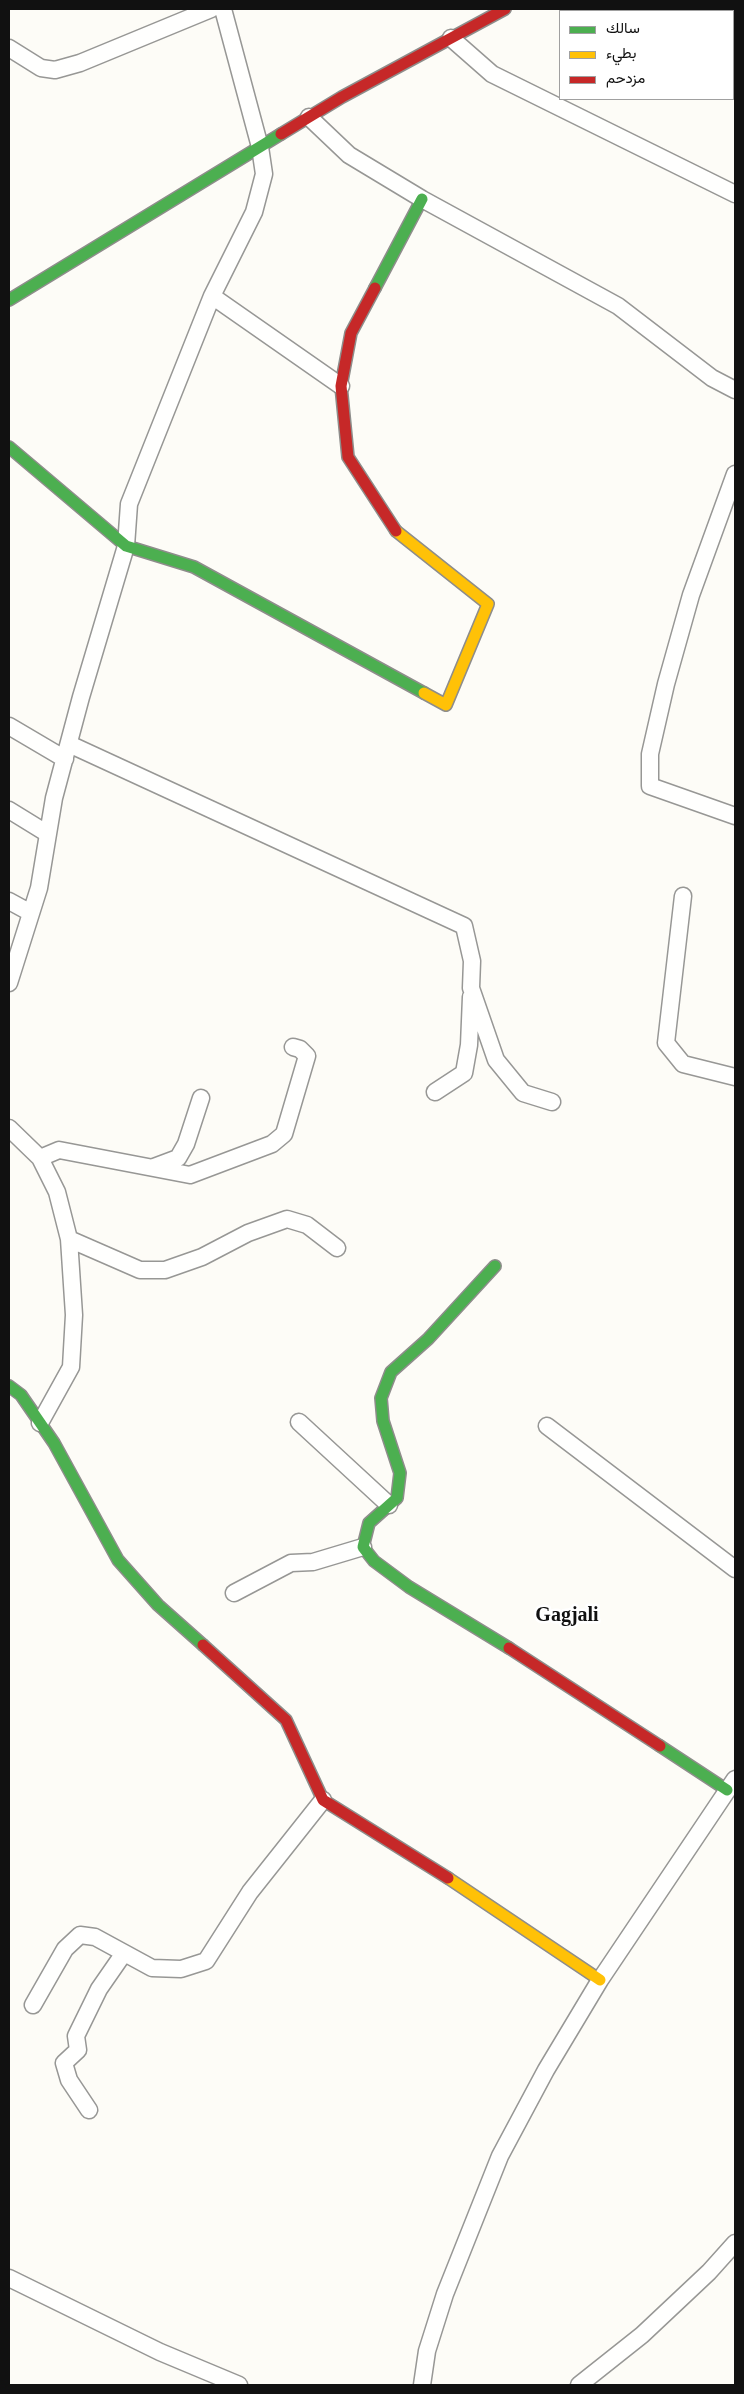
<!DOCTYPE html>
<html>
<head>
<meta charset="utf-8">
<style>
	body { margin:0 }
	#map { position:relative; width:744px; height:2394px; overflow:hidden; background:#fdfcf7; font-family:Georgia,Vazirmatn,serif }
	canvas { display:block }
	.frame { position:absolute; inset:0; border:10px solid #111; pointer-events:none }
	.legend { position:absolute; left:559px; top:10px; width:175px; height:90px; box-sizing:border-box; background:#fff; border:1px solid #a0a0a0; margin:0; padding:6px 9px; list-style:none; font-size:15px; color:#111 }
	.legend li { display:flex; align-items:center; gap:10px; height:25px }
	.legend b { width:25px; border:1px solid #a0a0a0 }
</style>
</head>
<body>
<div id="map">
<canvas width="744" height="2394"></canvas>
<div class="frame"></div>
<ul class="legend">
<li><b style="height:6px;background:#4caf50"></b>سالك</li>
<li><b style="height:6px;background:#ffc107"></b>بطيء</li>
<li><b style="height:6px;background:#c62828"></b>مزدحم</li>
</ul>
</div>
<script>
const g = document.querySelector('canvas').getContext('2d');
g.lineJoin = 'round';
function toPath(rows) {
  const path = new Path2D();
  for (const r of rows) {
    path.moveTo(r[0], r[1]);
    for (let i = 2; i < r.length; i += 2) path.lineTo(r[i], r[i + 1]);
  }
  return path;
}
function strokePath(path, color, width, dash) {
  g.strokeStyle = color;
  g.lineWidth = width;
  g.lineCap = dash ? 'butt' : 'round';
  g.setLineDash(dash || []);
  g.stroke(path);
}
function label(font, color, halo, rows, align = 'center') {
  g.font = font + ' Georgia,serif';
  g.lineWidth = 5;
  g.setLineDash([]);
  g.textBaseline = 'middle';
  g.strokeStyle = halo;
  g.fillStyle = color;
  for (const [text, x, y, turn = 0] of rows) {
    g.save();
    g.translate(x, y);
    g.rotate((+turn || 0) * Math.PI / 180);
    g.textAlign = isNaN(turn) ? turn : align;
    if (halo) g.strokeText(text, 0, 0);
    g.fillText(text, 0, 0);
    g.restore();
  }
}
const street = toPath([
	[704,11,705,9],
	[451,38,492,74,735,194],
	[9,48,41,68,55,70,80,63,211,9],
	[309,117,349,155,422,199,618,306,712,378,735,390],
	[212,296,341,386],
	[735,474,691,595,666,684,650,754,650,786,735,816],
	[9,726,65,759],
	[69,744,464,926,472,961,471,988,496,1060,523,1093,552,1102],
	[9,810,48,834],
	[683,896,666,1043,683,1064,735,1077],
	[9,901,31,913],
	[9,983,39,888,54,798,81,697,126,546,129,504,212,296,254,212,264,174,260,147,223,9],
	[435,1092,464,1073,469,1045,471,997],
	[9,1128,40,1158,57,1192,69,1239,74,1315,71,1367,40,1423],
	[40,1158,59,1150,190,1175,272,1144,284,1134,307,1056,300,1049,293,1047],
	[154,1167,178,1158,186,1144,201,1098],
	[69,1239,140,1270,165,1270,202,1257,248,1233,287,1219,307,1225,337,1248],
	[299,1422,389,1505],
	[547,1426,735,1569],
	[234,1593,291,1563,313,1562,363,1547],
	[33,2005,65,1949,80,1935,95,1937,152,1968,181,1969,206,1961,250,1892,323,1800],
	[89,2110,69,2080,64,2063,78,2050,76,2036,99,1989,124,1953],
	[9,2278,160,2352,239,2385],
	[422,2385,427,2351,445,2294,500,2156,546,2070,600,1980,735,1779],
	[579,2385,642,2335,709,2272,735,2243]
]);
const fast = toPath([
	[375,288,422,199],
	[9,300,281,134],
	[9,447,126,546,194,567,424,693],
	[495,1266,428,1339,391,1372,381,1398,383,1421,400,1473,397,1498,369,1523,363,1547,374,1561,409,1587,509,1648],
	[9,1386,21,1395,54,1443,118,1560,158,1605,203,1645],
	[660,1746,727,1790]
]);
const slow = toPath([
	[396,531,488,604,446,705,424,693],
	[448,1878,600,1980]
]);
const jam = toPath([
	[281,134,342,97,505,9],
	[375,288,351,333,341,386,348,457,396,531],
	[203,1645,286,1720,323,1800,448,1878],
	[509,1648,660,1746]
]);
strokePath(street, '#979795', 19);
strokePath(fast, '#8e8d8b', 14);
strokePath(slow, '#8e8d8b', 14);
strokePath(jam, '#8e8d8b', 14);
strokePath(street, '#fffffe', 16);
strokePath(fast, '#4caf50', 11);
strokePath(slow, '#ffc107', 11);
strokePath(jam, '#c62828', 11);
label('bold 20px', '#111', '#fff', [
	["Gagjali",567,1616]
]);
</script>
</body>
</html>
